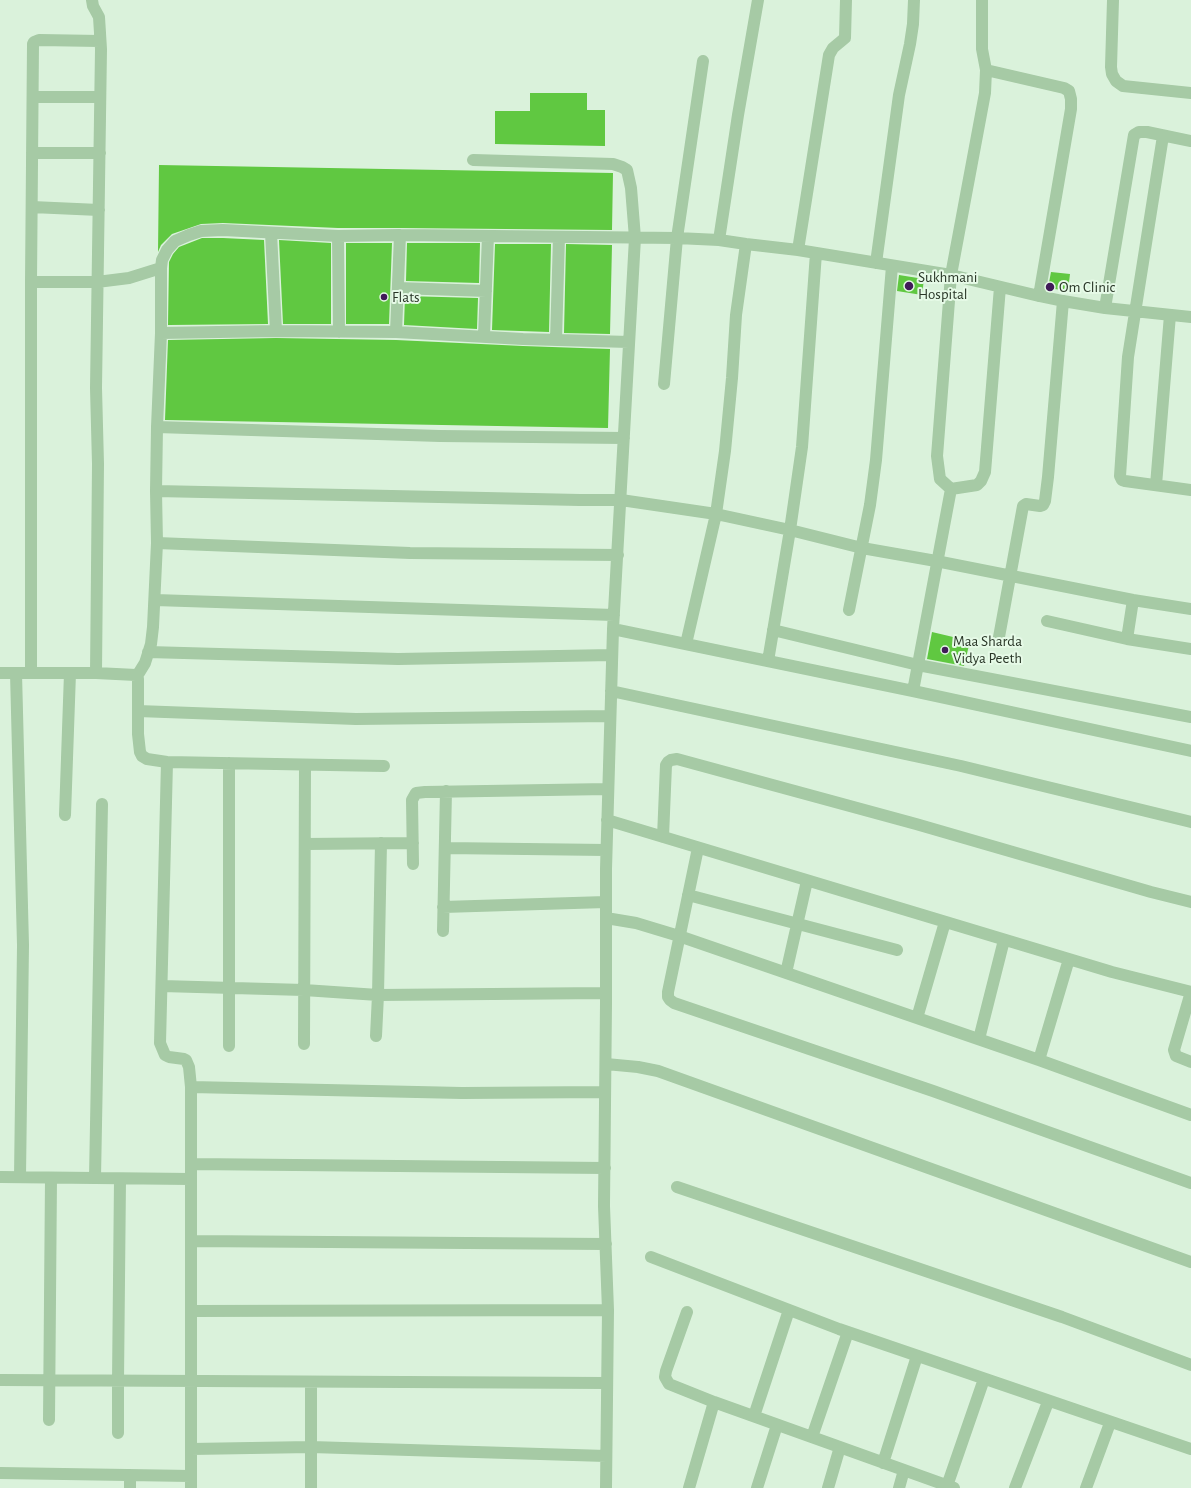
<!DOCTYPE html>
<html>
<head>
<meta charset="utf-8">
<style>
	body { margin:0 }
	canvas { display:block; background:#daf2db }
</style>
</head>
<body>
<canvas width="1191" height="1488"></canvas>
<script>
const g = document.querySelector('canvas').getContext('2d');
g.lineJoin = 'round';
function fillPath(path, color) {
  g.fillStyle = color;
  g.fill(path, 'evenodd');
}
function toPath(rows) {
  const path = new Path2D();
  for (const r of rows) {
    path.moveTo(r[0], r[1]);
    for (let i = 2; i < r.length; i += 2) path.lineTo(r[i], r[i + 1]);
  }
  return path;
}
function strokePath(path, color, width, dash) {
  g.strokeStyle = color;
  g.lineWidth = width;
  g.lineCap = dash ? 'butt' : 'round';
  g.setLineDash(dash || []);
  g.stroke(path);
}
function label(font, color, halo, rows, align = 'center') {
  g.font = font + ' "Alegreya Sans",sans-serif';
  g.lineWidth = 4;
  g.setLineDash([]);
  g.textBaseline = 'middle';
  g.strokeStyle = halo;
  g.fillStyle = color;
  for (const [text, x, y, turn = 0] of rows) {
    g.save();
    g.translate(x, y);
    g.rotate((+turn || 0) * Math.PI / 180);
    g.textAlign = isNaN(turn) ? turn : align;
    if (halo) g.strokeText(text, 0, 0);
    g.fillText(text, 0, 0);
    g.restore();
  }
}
fillPath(toPath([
	[530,93,587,93,587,110,605,110,605,146,495,144,495,111,530,111],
	[159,165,613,173,612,230,400,228,338,228,223,223,201,224,172,234,161,245,158,252],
	[202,238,223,238,264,240,268,324,168,325,169,262,173,254,179,247],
	[279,240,331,243,331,324,283,324],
	[346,243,392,243,389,324,346,324],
	[407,243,480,243,479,283,406,281],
	[495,244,551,244,549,332,492,330],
	[566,244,612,245,610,334,564,333],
	[1051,272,1070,274,1068,291,1048,288],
	[899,275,924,279,922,295,897,291],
	[405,296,478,298,477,329,404,325],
	[276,338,396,340,523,346,610,349,608,428,165,420,168,340],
	[932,632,970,641,964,666,927,659]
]), '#60c841');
strokePath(toPath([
	[92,0,93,6,99,17,101,49,96,388,98,464,96,673],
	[1113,0,1111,67,1112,74,1116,81,1123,86,1191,93],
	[986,70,1064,88,1069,91,1071,99,1071,109,1039,296],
	[33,97,100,97],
	[1163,136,1128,357,1120,476,1122,480,1125,481,1191,490],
	[32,153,100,153],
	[473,160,613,164,622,167,627,170,631,188,635,238,613,629,606,869,606,1003,604,1206,608,1310,606,1488],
	[32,207,99,210],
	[271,233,276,331],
	[338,236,339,332],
	[719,240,738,115,758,0],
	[798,250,829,55,833,48,845,38,846,0],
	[876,263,899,95,910,44,913,24,914,0],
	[31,282,97,282,129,278,161,268],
	[398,288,486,291],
	[1105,308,1134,135,1139,132,1147,132,1191,141],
	[396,332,400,235],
	[161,333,276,331,396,332,523,339,629,342],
	[484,336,488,236],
	[556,340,559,237],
	[664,384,677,238,703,61],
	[157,427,440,436,624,438],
	[1156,485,1170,315],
	[951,489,940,479,937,456,951,275,985,93,986,70,982,49,982,0],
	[156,491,580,500,621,500,716,514,790,530,862,548,936,561,1133,600,1191,609],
	[157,543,410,553,618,555],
	[155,600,614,615],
	[849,610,870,505,876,460,892,266],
	[1047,621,1127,639,1191,649],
	[613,629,913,691,1191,751],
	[773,630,918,665,1191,717],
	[999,637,1023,506,1026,504,1040,506,1043,505,1045,501,1048,477,1063,301],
	[1127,639,1133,600],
	[686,644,716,514,725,451,732,378,736,315,746,244],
	[148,652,398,659,612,655],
	[768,661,790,530,802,447,816,253],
	[0,673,96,673,136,675,138,679,138,734,140,752,142,756,147,759,167,762,384,766],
	[16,673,23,945,20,1177],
	[31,673,31,282,33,44,34,42,39,40,100,41],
	[137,676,145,663,151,644,153,627,157,543,156,491,157,427,161,333,161,268,162,260,167,250,175,241,189,235,201,231,223,230,338,236,400,235,677,238,719,240,746,244,798,250,951,275,1039,296,1063,301,1105,308,1191,317],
	[611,691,961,766,1191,822],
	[913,691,951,489,977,485,981,481,985,472,1000,287],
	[138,711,356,719,610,716],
	[167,762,160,1043,165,1055,169,1057,184,1059,186,1060,189,1067,191,1087,191,1488],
	[229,763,229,1046],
	[65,815,70,673],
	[607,820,1112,972,1191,992],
	[663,837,666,765,668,762,671,760,677,759,916,824,1151,892,1191,902],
	[305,844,413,843],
	[445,848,606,850],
	[698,848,668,992,668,997,670,1000,674,1003,933,1091,1191,1183],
	[413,864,412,800,416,793,425,792,608,789],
	[688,895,897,950],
	[443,907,606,902],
	[606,918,636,923,679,936,1039,1060,1191,1115],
	[443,931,446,791],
	[786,973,807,881],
	[162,986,304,990,378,995,606,993],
	[1191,992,1174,1050,1176,1056,1191,1062],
	[917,1018,945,922],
	[376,1036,378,995,381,843],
	[979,1039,1004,940],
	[304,1044,305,765],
	[1039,1060,1069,959],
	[606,1064,638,1067,658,1071,1191,1262],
	[191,1087,462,1093,605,1092],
	[191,1164,605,1168],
	[0,1177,191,1179],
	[95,1178,102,804],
	[677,1187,1062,1317,1191,1365],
	[191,1241,606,1244],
	[651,1257,839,1329,1191,1449],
	[191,1311,608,1310],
	[687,1312,666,1371,665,1377,669,1384,714,1402,954,1488],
	[0,1380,607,1383],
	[311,1382,311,1488],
	[754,1416,789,1310],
	[49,1420,51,1178],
	[118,1433,118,1381,120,1179],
	[812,1437,848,1332],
	[191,1449,311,1447,606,1456],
	[883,1463,917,1356],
	[0,1473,191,1476],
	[130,1475,130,1488],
	[947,1486,984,1379],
	[689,1488,714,1402],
	[757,1488,777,1425],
	[828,1488,840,1447],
	[899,1488,904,1470],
	[1015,1488,1048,1402],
	[1086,1488,1110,1423]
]), '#a6caa5', 12);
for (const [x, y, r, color] of [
	[909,286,5,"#401b58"],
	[1050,287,5,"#401b58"],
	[384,297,4,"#401b58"],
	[945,650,4,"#401b58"]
]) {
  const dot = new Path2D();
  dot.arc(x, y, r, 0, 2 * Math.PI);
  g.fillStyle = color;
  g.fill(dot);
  strokePath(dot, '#e6fae7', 1.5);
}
label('15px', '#293627', '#e6fae7', [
	["Sukhmani",918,277],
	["Hospital",918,294],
	["Om Clinic",1059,287],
	["Flats",392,297],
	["Maa Sharda",953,641],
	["Vidya Peeth",953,658]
], 'left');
</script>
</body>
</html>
